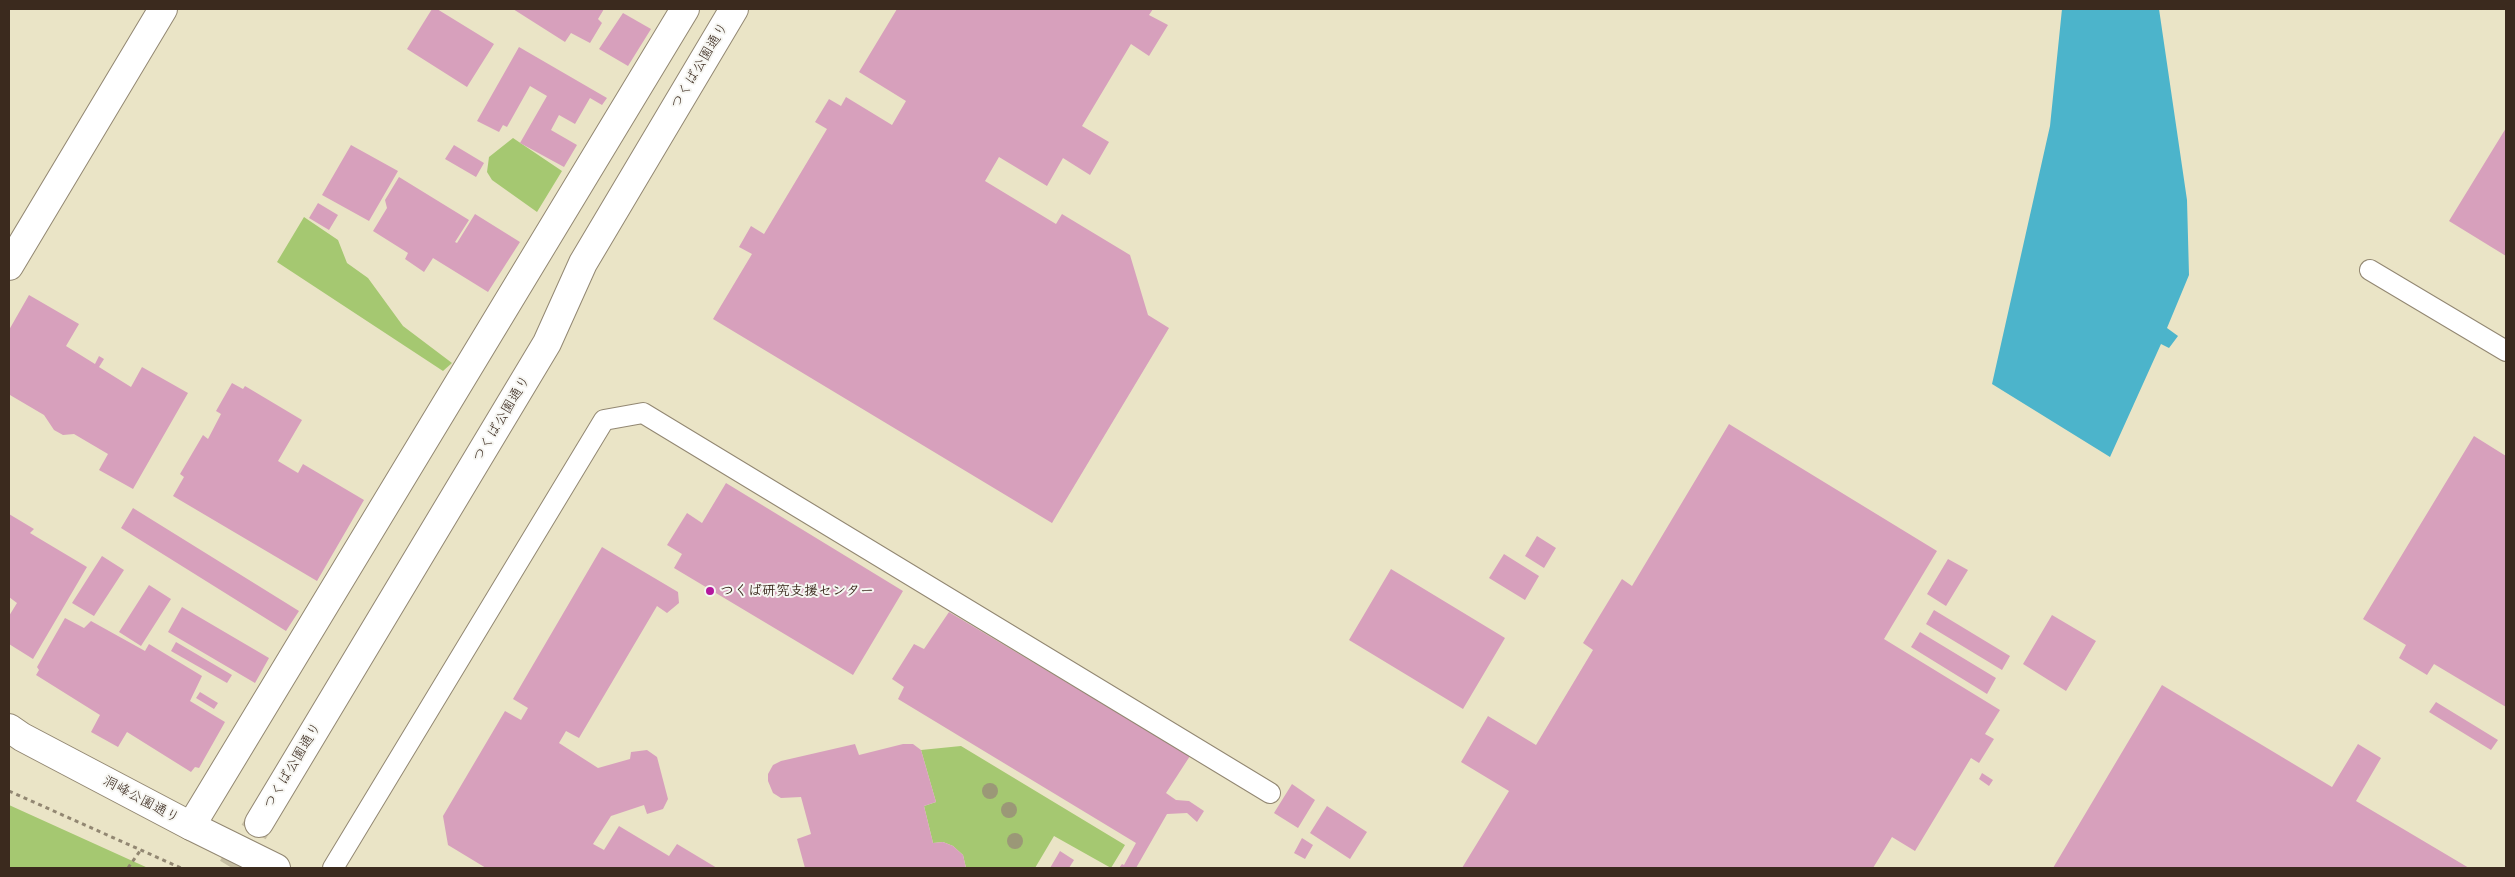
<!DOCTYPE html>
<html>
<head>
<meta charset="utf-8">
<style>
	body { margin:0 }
	#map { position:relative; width:2515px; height:877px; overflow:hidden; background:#eae4c6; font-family:Sriracha,sans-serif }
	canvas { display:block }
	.frame { position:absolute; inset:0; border:10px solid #3b2a1e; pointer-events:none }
</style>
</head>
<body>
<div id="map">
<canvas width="2515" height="877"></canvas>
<div class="frame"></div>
</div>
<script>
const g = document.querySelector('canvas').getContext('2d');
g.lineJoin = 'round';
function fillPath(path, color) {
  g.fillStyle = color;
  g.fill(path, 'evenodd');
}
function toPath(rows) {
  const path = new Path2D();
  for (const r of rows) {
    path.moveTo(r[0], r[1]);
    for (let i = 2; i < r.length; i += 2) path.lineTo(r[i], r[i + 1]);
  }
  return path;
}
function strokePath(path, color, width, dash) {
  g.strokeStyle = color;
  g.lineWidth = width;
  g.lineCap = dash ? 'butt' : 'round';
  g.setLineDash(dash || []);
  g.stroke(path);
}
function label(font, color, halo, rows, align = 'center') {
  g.font = font + ' Sriracha,"Klee One",sans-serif';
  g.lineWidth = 4;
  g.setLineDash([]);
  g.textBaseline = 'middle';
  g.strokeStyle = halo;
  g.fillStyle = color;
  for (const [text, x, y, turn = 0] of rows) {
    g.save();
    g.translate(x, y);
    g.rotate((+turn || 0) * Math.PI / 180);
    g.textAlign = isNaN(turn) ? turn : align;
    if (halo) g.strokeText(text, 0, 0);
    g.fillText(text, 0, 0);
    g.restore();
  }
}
fillPath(toPath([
	[513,138,562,171,537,212,492,180,487,172,489,157],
	[304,217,338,240,347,263,368,278,403,326,452,363,443,371,277,262],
	[961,746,1125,845,1111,868,1054,836,1035,868,966,868,963,855,953,846,943,842,933,843,924,806,936,802,921,750],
	[9,805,148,868,9,868]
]), '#a5c871');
fillPath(toPath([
	[2062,9,2159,9,2187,200,2189,275,2167,328,2178,336,2169,348,2161,344,2110,457,1992,384,2050,126]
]), '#4cb4cb');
fillPath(toPath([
	[432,9,437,9,494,44,467,87,407,49],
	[513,9,604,9,598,19,602,23,590,43,571,33,565,42],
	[897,9,1153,9,1149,15,1168,25,1149,56,1131,44,1082,126,1109,142,1090,175,1063,158,1047,186,999,157,985,181,1056,224,1062,214,1130,255,1148,315,1169,328,1052,523,713,319,752,254,739,247,751,226,764,234,827,129,815,122,829,99,841,106,846,97,892,125,906,101,859,72],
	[623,13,651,29,628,66,599,49],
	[519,47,607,98,602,105,590,98,575,124,559,115,551,130,577,145,564,167,520,143,547,96,530,86,507,127,503,125,499,132,477,121],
	[2506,128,2506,256,2449,221],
	[351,145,398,171,369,221,322,195],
	[454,145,484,163,476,177,445,159],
	[399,177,469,220,455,242,457,243,475,214,520,242,488,292,433,258,424,272,405,259,408,253,373,231,387,208,385,200],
	[318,203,338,215,329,230,309,218],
	[29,295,79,324,66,346,95,364,99,356,104,359,99,367,131,387,142,367,188,393,133,489,99,470,108,454,74,434,63,435,54,430,44,415,10,395,9,398,9,330],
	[232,383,243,389,245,386,302,420,278,461,298,473,303,464,364,500,317,581,173,496,184,477,180,474,203,435,208,439,221,414,216,411],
	[1729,424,1937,551,1884,639,2000,710,1985,734,1994,739,1979,763,1971,758,1915,851,1892,837,1873,868,1462,868,1509,791,1461,762,1488,716,1536,745,1593,650,1583,643,1622,579,1632,586],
	[2474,436,2506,456,2506,707,2434,664,2427,675,2399,658,2406,645,2363,619],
	[726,483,903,591,853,675,674,568,682,554,667,545,687,513,702,523],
	[133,508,299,611,286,631,121,528],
	[9,514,34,529,30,533,87,567,33,659,9,644,9,616,17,603,9,597],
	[1537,536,1556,548,1544,568,1525,556],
	[602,547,678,592,679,603,667,613,657,606,579,738,566,731,559,743,598,768,630,759,631,752,647,750,657,757,668,799,663,809,647,814,644,805,611,816,593,844,604,850,619,826,669,856,677,844,717,868,486,868,448,845,443,816,505,711,521,720,528,708,513,699],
	[1504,554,1539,576,1525,600,1489,578],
	[102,556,124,570,94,616,72,603],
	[1948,559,1968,570,1946,606,1927,594],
	[1391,569,1505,638,1463,709,1349,640],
	[149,585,171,599,141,646,119,632],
	[182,607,269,658,255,683,168,632],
	[1934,610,2010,656,2002,670,1926,624],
	[949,612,1190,756,1166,793,1176,800,1189,801,1204,811,1197,822,1187,813,1167,814,1136,868,1119,868,1122,864,1124,865,1136,843,898,699,904,687,892,679,914,644,924,649],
	[2052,615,2096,641,2066,691,2023,664],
	[65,618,84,628,91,621,145,651,149,644,202,676,190,701,225,722,199,768,195,767,191,772,127,732,118,747,91,732,100,715,36,675,39,670,37,667],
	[1920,632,1996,678,1987,694,1911,647],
	[176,642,232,675,227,683,171,651],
	[2162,685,2332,787,2358,744,2381,758,2356,801,2469,868,2053,868],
	[200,692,218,703,214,709,196,698],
	[2436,702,2498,740,2491,750,2429,712],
	[855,744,859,755,903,744,913,744,921,750,936,802,924,806,933,843,943,842,953,846,963,855,966,868,805,868,797,839,811,834,801,797,781,798,773,793,768,781,768,774,773,765,781,761],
	[1982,773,1993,780,1989,786,1979,779],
	[1292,784,1315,800,1298,828,1274,813],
	[1327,806,1367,832,1350,859,1310,833],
	[1302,838,1313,845,1305,859,1294,853],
	[1060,851,1074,860,1069,868,1050,868]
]), '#d7a0bc');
strokePath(toPath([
	[232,868,259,823]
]), '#c7bfa4', 28, [28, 14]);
const lane = toPath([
	[2370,270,2506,351],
	[333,868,604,420,643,413,1270,793]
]);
const street = toPath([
	[9,266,163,9],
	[259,823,547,343,583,263,734,9],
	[191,826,685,9]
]);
const secondary = toPath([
	[9,728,22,737,191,826,276,868]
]);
strokePath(lane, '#928772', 22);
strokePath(street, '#928772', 30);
strokePath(secondary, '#928772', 30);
strokePath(toPath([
	[9,791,181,868],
	[128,868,140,851]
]), '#928772', 3, [4, 4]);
strokePath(lane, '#fff', 20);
strokePath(street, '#fff', 28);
strokePath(secondary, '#fff', 28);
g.fillStyle = '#9b9877';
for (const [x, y] of [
	[990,791],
	[1009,810],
	[1015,841]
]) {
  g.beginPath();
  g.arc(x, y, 8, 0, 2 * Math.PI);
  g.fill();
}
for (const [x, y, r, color] of [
	[710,591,5,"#b5179e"]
]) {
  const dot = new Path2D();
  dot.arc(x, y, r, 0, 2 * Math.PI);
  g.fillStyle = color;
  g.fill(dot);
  strokePath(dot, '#f6f6f2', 2);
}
label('14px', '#3b2a1e', '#f6f6f2', [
	["つくば公園通り",700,66,-59],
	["つくば公園通り",502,419,-59],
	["つくば公園通り",293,766,-59],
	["洞峰公園通り",141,800,28]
]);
label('bold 14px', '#3b2a1e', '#f6f6f2', [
	["つくば研究支援センター",720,591]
], 'left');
</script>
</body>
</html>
